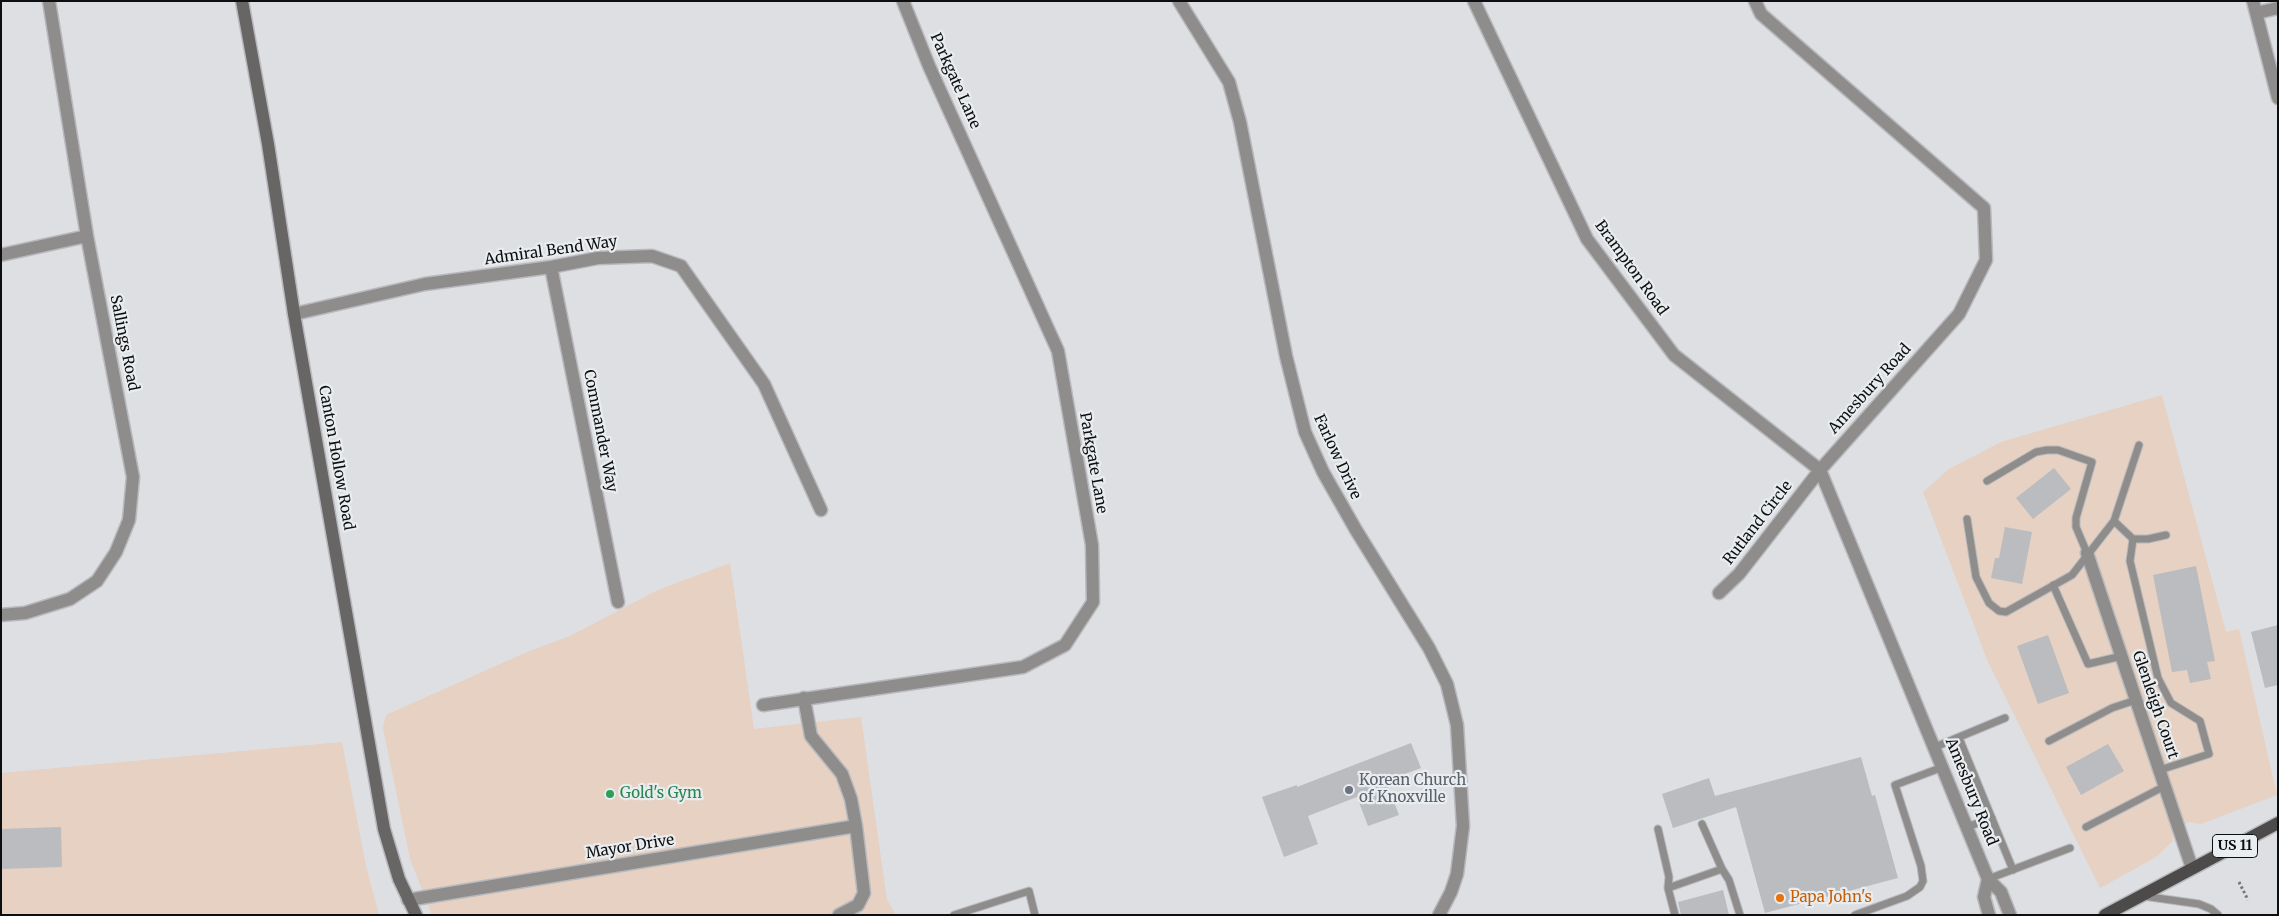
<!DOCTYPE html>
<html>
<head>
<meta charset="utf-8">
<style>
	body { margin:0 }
	#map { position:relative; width:2279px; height:916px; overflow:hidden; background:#dddfe2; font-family:Merriweather,serif }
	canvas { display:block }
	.frame { position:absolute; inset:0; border:2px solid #0d0e0f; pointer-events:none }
</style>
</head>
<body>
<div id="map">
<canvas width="2279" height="916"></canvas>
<div class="frame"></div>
</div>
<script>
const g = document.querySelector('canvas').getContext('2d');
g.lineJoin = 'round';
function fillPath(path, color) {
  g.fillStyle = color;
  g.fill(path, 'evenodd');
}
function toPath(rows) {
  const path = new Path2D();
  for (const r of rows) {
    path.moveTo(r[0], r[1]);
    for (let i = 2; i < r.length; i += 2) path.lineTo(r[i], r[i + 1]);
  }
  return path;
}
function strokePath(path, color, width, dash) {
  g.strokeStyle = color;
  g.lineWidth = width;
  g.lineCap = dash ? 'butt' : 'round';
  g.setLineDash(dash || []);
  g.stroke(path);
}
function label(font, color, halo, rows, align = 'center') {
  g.font = font + ' Merriweather,serif';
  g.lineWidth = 4.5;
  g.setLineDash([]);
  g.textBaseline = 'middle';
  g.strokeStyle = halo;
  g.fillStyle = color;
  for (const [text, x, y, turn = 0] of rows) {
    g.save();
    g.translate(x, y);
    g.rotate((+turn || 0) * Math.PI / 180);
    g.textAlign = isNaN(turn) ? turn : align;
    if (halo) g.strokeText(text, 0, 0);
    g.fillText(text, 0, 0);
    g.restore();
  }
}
fillPath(toPath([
	[2162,395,2226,632,2239,629,2277,795,2201,824,2189,822,2173,832,2173,841,2156,857,2100,888,1988,662,1923,492,1949,469,2001,442],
	[730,563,754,729,861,717,887,900,896,915,432,915,410,859,383,728,386,715,527,652,570,636,658,590],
	[342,742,366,866,379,915,1,915,1,773]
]), '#e6d1c3');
fillPath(toPath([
	[2054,468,2071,489,2033,519,2016,498],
	[2005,527,2032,532,2022,584,1991,578,1995,558,1999,558],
	[2196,566,2215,661,2207,662,2211,679,2190,683,2187,670,2172,672,2153,575],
	[2278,625,2278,685,2265,688,2251,632],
	[2048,635,2069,693,2038,704,2017,646],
	[1411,743,1421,768,1386,781,1399,815,1368,826,1357,797,1308,816,1318,844,1284,857,1262,797,1297,785,1297,787],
	[2108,744,2124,771,2081,795,2066,767],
	[1861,757,1872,796,1875,795,1898,878,1765,913,1736,807,1673,828,1662,794,1709,778,1715,796],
	[61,827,62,867,1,869,1,829],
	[1723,890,1729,915,1681,915,1678,902]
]), '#babcbf');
const lane = toPath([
	[1987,481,2036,452,2047,450,2058,450,2092,462,2076,518,2076,527,2087,553],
	[1967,519,1976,577,1989,603,1999,611,2006,612,2072,575,2114,521,2139,445],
	[2114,521,2133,539,2148,539,2166,535],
	[2133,539,2130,561,2158,678,2171,703,2200,721,2209,754,2160,770],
	[2053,585,2088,664,2122,656],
	[1959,738,2013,870],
	[2049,741,2112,708,2136,700],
	[1935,747,2005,718],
	[1702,824,1722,869,1729,880,1740,915],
	[1967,827,1992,818],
	[2086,827,2165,786],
	[1658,829,1669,877,1668,888],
	[1988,879,2070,848],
	[2143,896,2199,904,2211,909,2218,915],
	[954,915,1029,891,1035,915],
	[1675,915,1668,888,1722,869],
	[1855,915,1907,896,1920,887,1923,881,1921,866,1895,785,1943,767]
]);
const street = toPath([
	[1179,1,1229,82,1240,122,1286,356,1305,432,1323,472,1356,530,1429,648,1447,684,1457,725,1463,826,1457,874,1451,892,1439,915],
	[1474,1,1587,239,1674,355,1820,470,1988,879,2001,892,2010,915],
	[2253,1,2278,98],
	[2256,13,2278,8],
	[1,255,87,236],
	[551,267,618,602],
	[294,314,425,284,551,267,598,258,652,256,681,266,764,384,821,510],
	[2087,553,2192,868],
	[1719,593,1739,574,1820,470,1959,314,1986,260,1984,208,1761,14,1755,1],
	[1,615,25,613,70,599,97,581,116,552,129,520,133,477,87,236,49,1],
	[804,698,811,736,842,774,851,799,856,826,864,893,858,905,839,915],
	[763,705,1023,667,1065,645,1093,602,1092,545,1058,351,929,66,903,1],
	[1988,879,1984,897,1989,915],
	[408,900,856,826]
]);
const secondary = toPath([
	[242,1,268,144,294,314,384,829,399,879,416,915]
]);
const primary = toPath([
	[2105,915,2278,823]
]);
strokePath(lane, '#b8b9bc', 9);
strokePath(street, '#b8b9bc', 15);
strokePath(secondary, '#b8b9bc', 15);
strokePath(primary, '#b8b9bc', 15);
strokePath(toPath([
	[2239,882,2248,900]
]), '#767779', 3, [2.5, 2.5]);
strokePath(lane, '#8e8d8c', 7);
strokePath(street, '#8e8d8c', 12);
strokePath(secondary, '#686665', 12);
strokePath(primary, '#4d4a4a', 12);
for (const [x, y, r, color] of [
	[1349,790,5,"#6b7280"],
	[610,794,5,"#2e9e5b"],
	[1780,898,5,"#e8710a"]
]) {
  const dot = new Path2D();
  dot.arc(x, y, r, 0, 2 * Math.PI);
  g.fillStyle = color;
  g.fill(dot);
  strokePath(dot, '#eaedef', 2);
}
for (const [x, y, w] of [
	[2235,846,45]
]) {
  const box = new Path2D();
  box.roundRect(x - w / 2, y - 11.5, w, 23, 4);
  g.fillStyle = '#eaedef';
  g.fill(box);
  strokePath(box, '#0d0e0f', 1);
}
label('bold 14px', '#0d0e0f', null, [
	["US 11",2235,846]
]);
label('15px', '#0d0e0f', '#eaedef', [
	["Parkgate Lane",955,81,66],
	["Admiral Bend Way",551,251,-8],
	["Brampton Road",1631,268,54],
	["Sallings Road",124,343,79],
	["Amesbury Road",1870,389,-48],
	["Commander Way",600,431,79],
	["Farlow Drive",1337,457,65],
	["Canton Hollow Road",336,458,80],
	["Parkgate Lane",1093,463,80],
	["Rutland Circle",1758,523,-52],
	["Glenleigh Court",2155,705,71],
	["Amesbury Road",1971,792,68],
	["Mayor Drive",630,847,-9]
]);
label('15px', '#5b616d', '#eaedef', [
	["Korean Church",1359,781],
	["of Knoxville",1359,798]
], 'left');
label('15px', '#27864d', '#eaedef', [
	["Gold's Gym",620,794]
], 'left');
label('15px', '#c56008', '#eaedef', [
	["Papa John's",1790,898]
], 'left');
</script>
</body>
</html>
